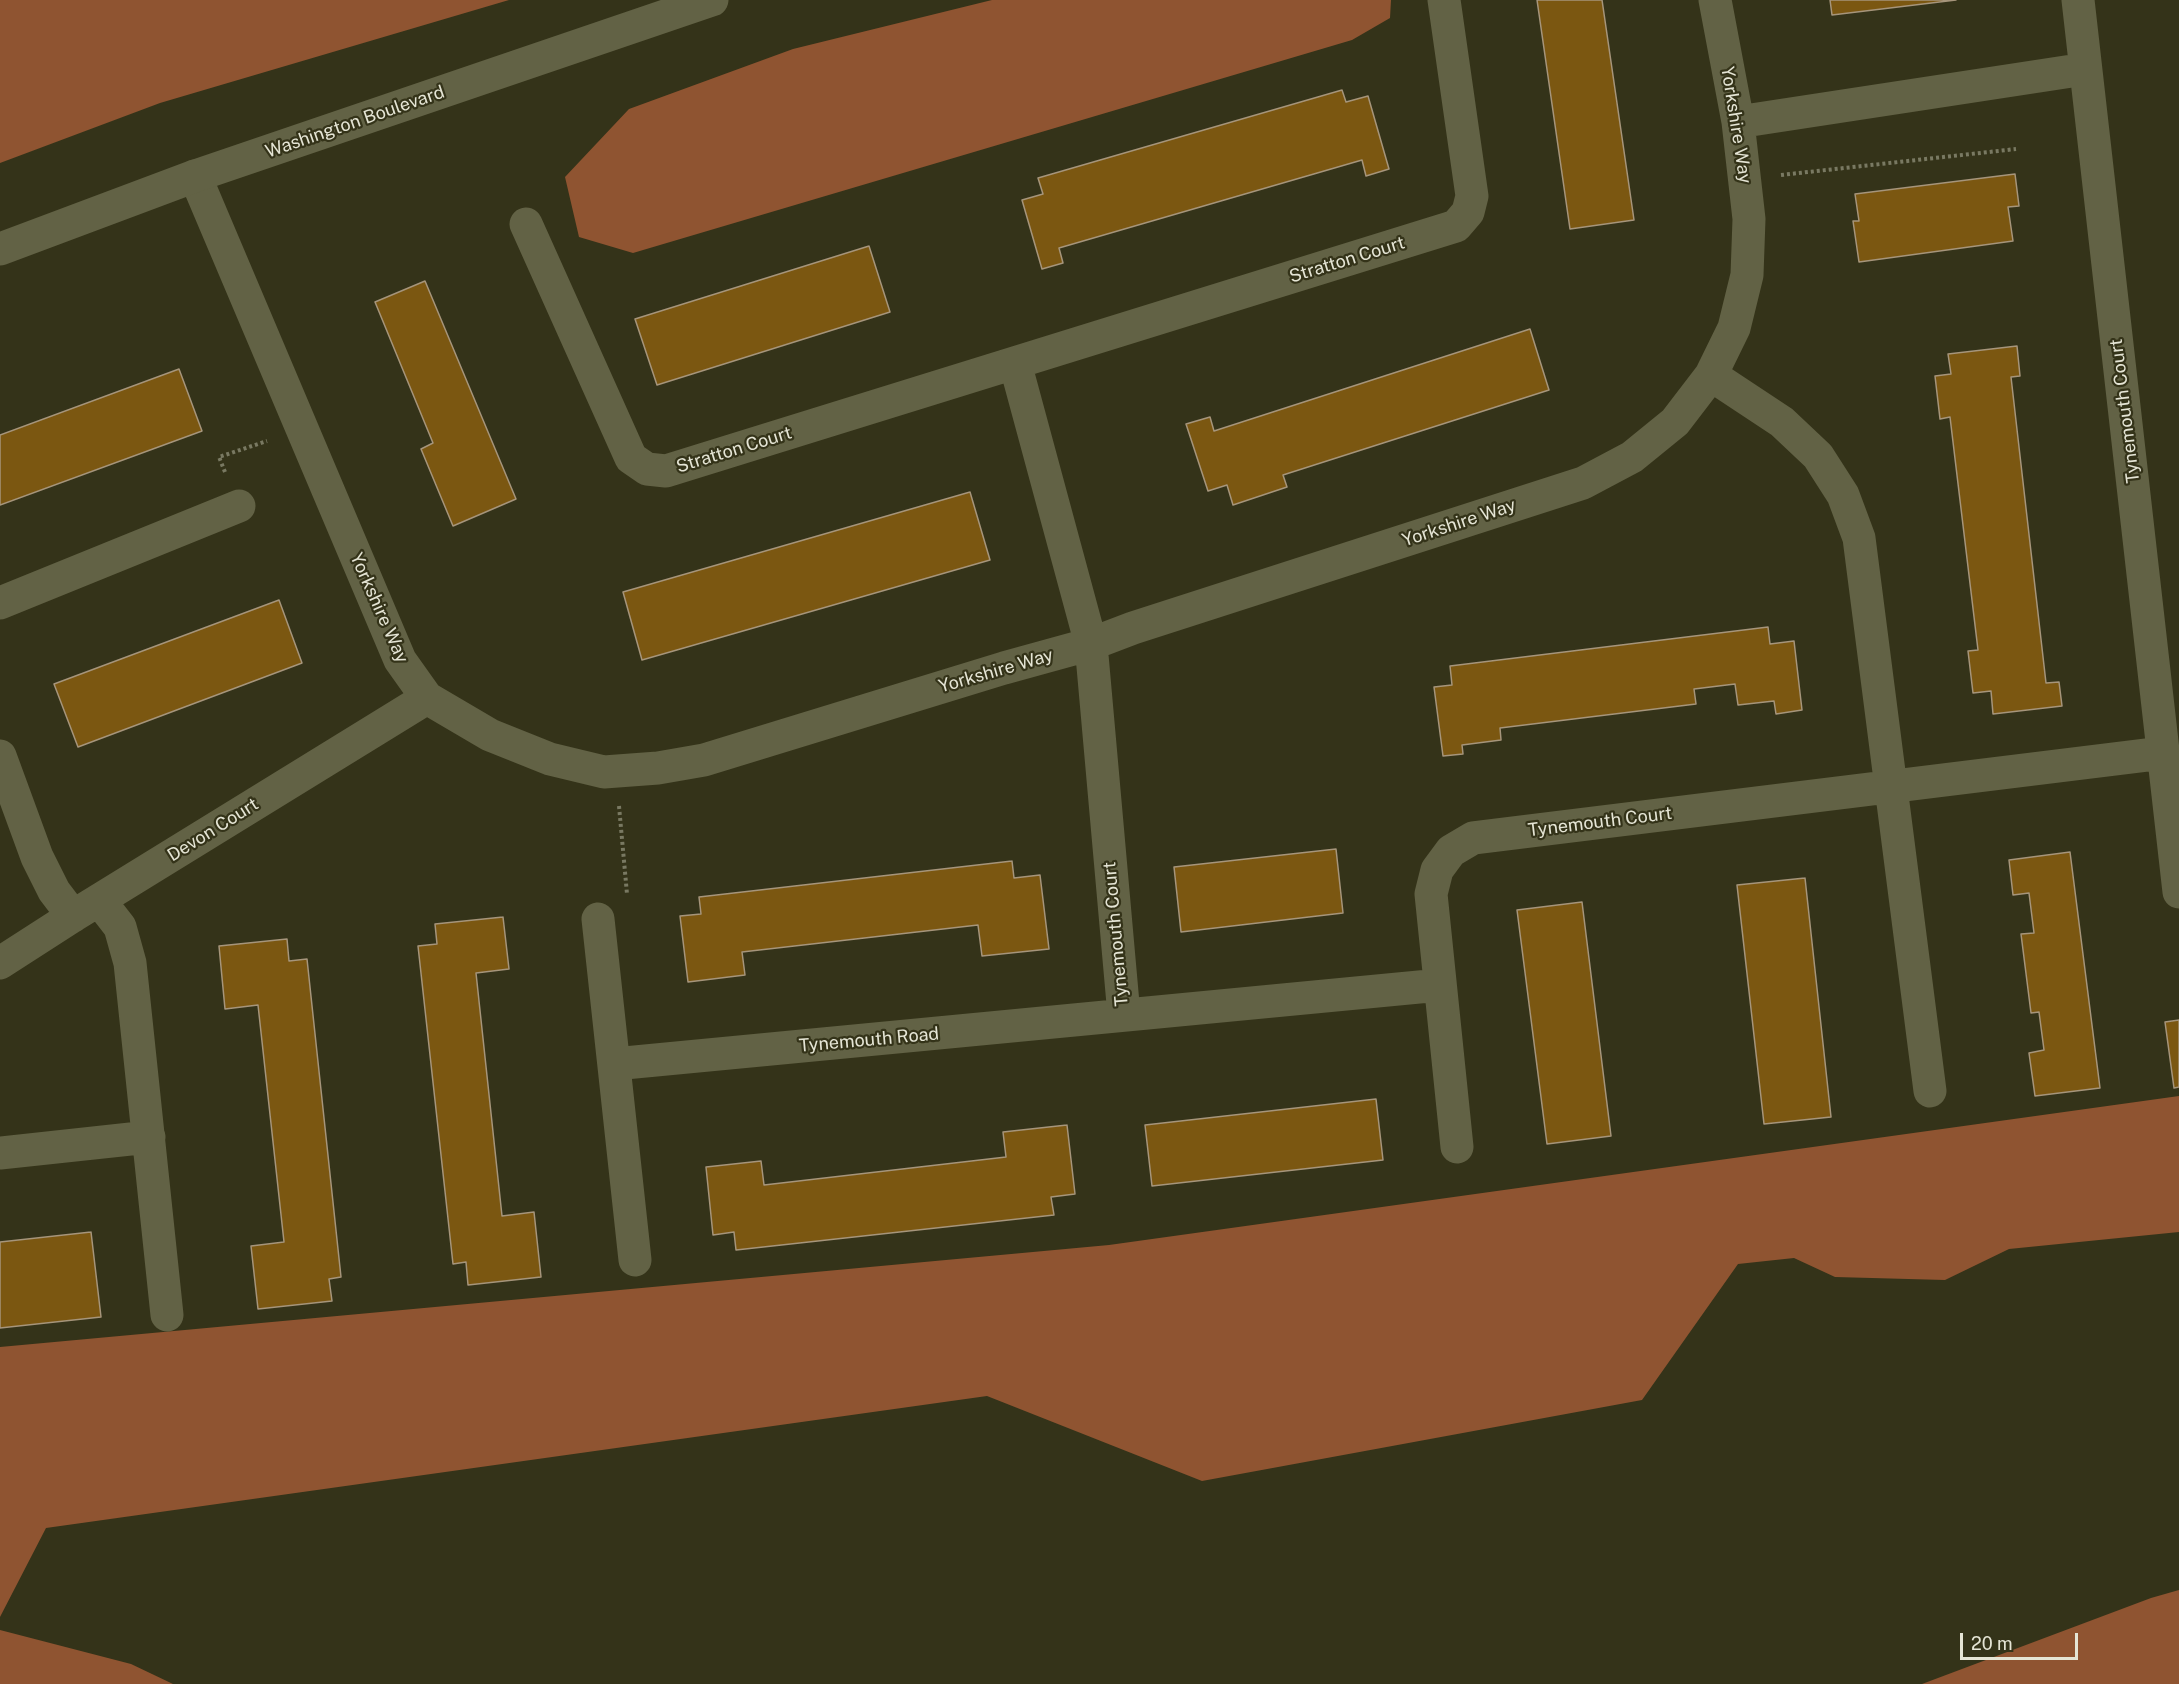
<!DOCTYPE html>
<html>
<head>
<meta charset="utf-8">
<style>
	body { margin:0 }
	#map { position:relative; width:2179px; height:1684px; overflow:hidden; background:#343319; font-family:"Public Sans",sans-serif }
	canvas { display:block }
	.scale { position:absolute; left:1960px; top:1633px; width:118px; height:27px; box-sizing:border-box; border:3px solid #e5e5d5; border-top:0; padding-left:8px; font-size:18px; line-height:21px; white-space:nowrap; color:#e5e5d5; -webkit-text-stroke:4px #343319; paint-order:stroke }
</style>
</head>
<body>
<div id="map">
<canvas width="2179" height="1684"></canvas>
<div class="scale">20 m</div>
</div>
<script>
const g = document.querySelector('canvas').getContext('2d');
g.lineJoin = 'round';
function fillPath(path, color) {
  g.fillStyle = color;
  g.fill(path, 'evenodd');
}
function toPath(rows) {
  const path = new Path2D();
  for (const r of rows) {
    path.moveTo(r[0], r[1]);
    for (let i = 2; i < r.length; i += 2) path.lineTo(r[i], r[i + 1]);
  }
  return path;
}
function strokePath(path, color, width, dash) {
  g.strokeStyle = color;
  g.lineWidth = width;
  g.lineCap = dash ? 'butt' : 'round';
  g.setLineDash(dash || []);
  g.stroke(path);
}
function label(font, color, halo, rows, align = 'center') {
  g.font = font + ' "Public Sans",sans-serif';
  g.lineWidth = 4.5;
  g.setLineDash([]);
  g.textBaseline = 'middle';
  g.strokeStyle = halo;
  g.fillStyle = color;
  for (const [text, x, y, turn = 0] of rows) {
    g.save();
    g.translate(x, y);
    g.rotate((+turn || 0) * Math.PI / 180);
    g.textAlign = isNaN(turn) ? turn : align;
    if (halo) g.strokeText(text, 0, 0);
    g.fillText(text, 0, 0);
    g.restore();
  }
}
fillPath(toPath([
	[0,0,509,0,160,103,0,163],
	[992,0,1391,0,1390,18,1352,40,633,253,579,237,565,177,629,109,793,49],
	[2179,1096,2179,1232,2009,1249,1945,1280,1835,1277,1794,1258,1738,1264,1642,1400,1202,1481,987,1396,46,1528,0,1617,0,1347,1109,1245],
	[2179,1590,2179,1684,1922,1684,2151,1598],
	[0,1630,131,1664,173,1684,0,1684]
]), '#8f5431');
const building = toPath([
	[1537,0,1602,0,1634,220,1570,229,1537,0],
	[1830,0,1956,0,1832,15,1830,0],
	[1342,90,1346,102,1368,96,1389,169,1366,176,1362,160,1059,248,1063,263,1042,269,1022,200,1043,194,1038,178,1342,90],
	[2015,174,2019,206,2008,207,2013,241,1859,262,1853,221,1859,221,1855,194,2015,174],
	[869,246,890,312,657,385,635,319,869,246],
	[425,281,516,499,453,526,421,449,433,443,375,302,425,281],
	[1530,329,1549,390,1283,475,1287,487,1233,505,1227,485,1208,491,1186,424,1210,417,1214,431,1530,329],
	[2017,346,2020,376,2011,377,2046,683,2059,682,2062,706,1993,714,1991,691,1973,693,1968,651,1978,650,1950,417,1940,419,1935,376,1951,374,1948,354,2017,346],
	[179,369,202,431,0,505,0,435,179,369],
	[970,492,990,560,642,660,623,592,970,492],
	[279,600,302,663,78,747,54,684,279,600],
	[1768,627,1770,644,1794,641,1802,710,1776,714,1774,701,1738,705,1735,684,1694,689,1696,704,1500,728,1501,740,1462,745,1463,754,1443,756,1434,687,1452,685,1450,666,1768,627],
	[1336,849,1343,913,1181,932,1174,867,1336,849],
	[2070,852,2100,1088,2035,1096,2029,1053,2044,1050,2039,1012,2031,1013,2021,934,2034,933,2029,893,2013,895,2009,860,2070,852],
	[1012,861,1014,878,1040,875,1049,949,982,956,978,925,742,952,745,975,688,982,680,916,701,914,699,897,1012,861],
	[1805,878,1831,1117,1764,1124,1737,885,1805,878],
	[1582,902,1611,1136,1547,1144,1517,910,1582,902],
	[503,917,509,969,476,973,502,1216,534,1212,541,1277,468,1285,466,1262,453,1264,418,946,437,944,435,924,503,917],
	[287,939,289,961,307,959,341,1277,329,1279,332,1301,258,1309,251,1246,284,1242,258,1005,225,1009,219,946,287,939],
	[2179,1020,2179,1087,2174,1088,2165,1022,2179,1020],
	[1376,1099,1383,1160,1152,1186,1145,1125,1376,1099],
	[1067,1125,1075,1194,1051,1197,1054,1215,736,1250,734,1232,713,1235,706,1167,761,1161,764,1185,1006,1157,1003,1132,1067,1125],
	[91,1232,101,1317,0,1328,0,1242,91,1232]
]);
fillPath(building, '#7b5711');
strokePath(building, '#a6957b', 1.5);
strokePath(toPath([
	[1781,175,2016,149],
	[225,472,219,457,267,441],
	[619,806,627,894]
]), '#797962', 4, [3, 3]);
strokePath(toPath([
	[2078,0,2179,892],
	[1738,122,2085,69],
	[195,176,400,660,427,698,490,735,550,759,604,772,658,768,704,760,1004,668,1091,644,1133,628,1583,483,1632,457,1675,422,1711,375,1734,328,1747,275,1749,219,1738,122,1715,0],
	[526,224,631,458,647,469,666,471,1456,226,1468,212,1472,196,1444,0],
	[1015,363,1091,644,1124,1015],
	[1711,375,1782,422,1818,456,1843,495,1859,538,1930,1091],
	[0,603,239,506],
	[0,756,37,857,54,891,73,916],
	[99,900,120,927,130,963,167,1315],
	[598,919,635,1260],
	[0,963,73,916,427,698],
	[614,1064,1440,985],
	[1457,1147,1431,894,1437,870,1451,851,1473,838,2163,753],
	[0,1153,149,1137]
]), '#626245', 33);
strokePath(toPath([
	[0,249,195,176,712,0]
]), '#626245', 33);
label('18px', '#e5e5d5', '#343319', [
	["Washington Boulevard",355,122,-19],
	["Yorkshire Way",1736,125,81],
	["Stratton Court",1347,260,-17],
	["Tynemouth Court",2125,411,-97],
	["Stratton Court",734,450,-17],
	["Yorkshire Way",1459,523,-18],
	["Yorkshire Way",379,608,66],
	["Yorkshire Way",996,671,-16],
	["Tynemouth Court",1600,822,-7],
	["Devon Court",213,830,-32],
	["Tynemouth Court",1116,934,-95],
	["Tynemouth Road",869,1040,-5]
]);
</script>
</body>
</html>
